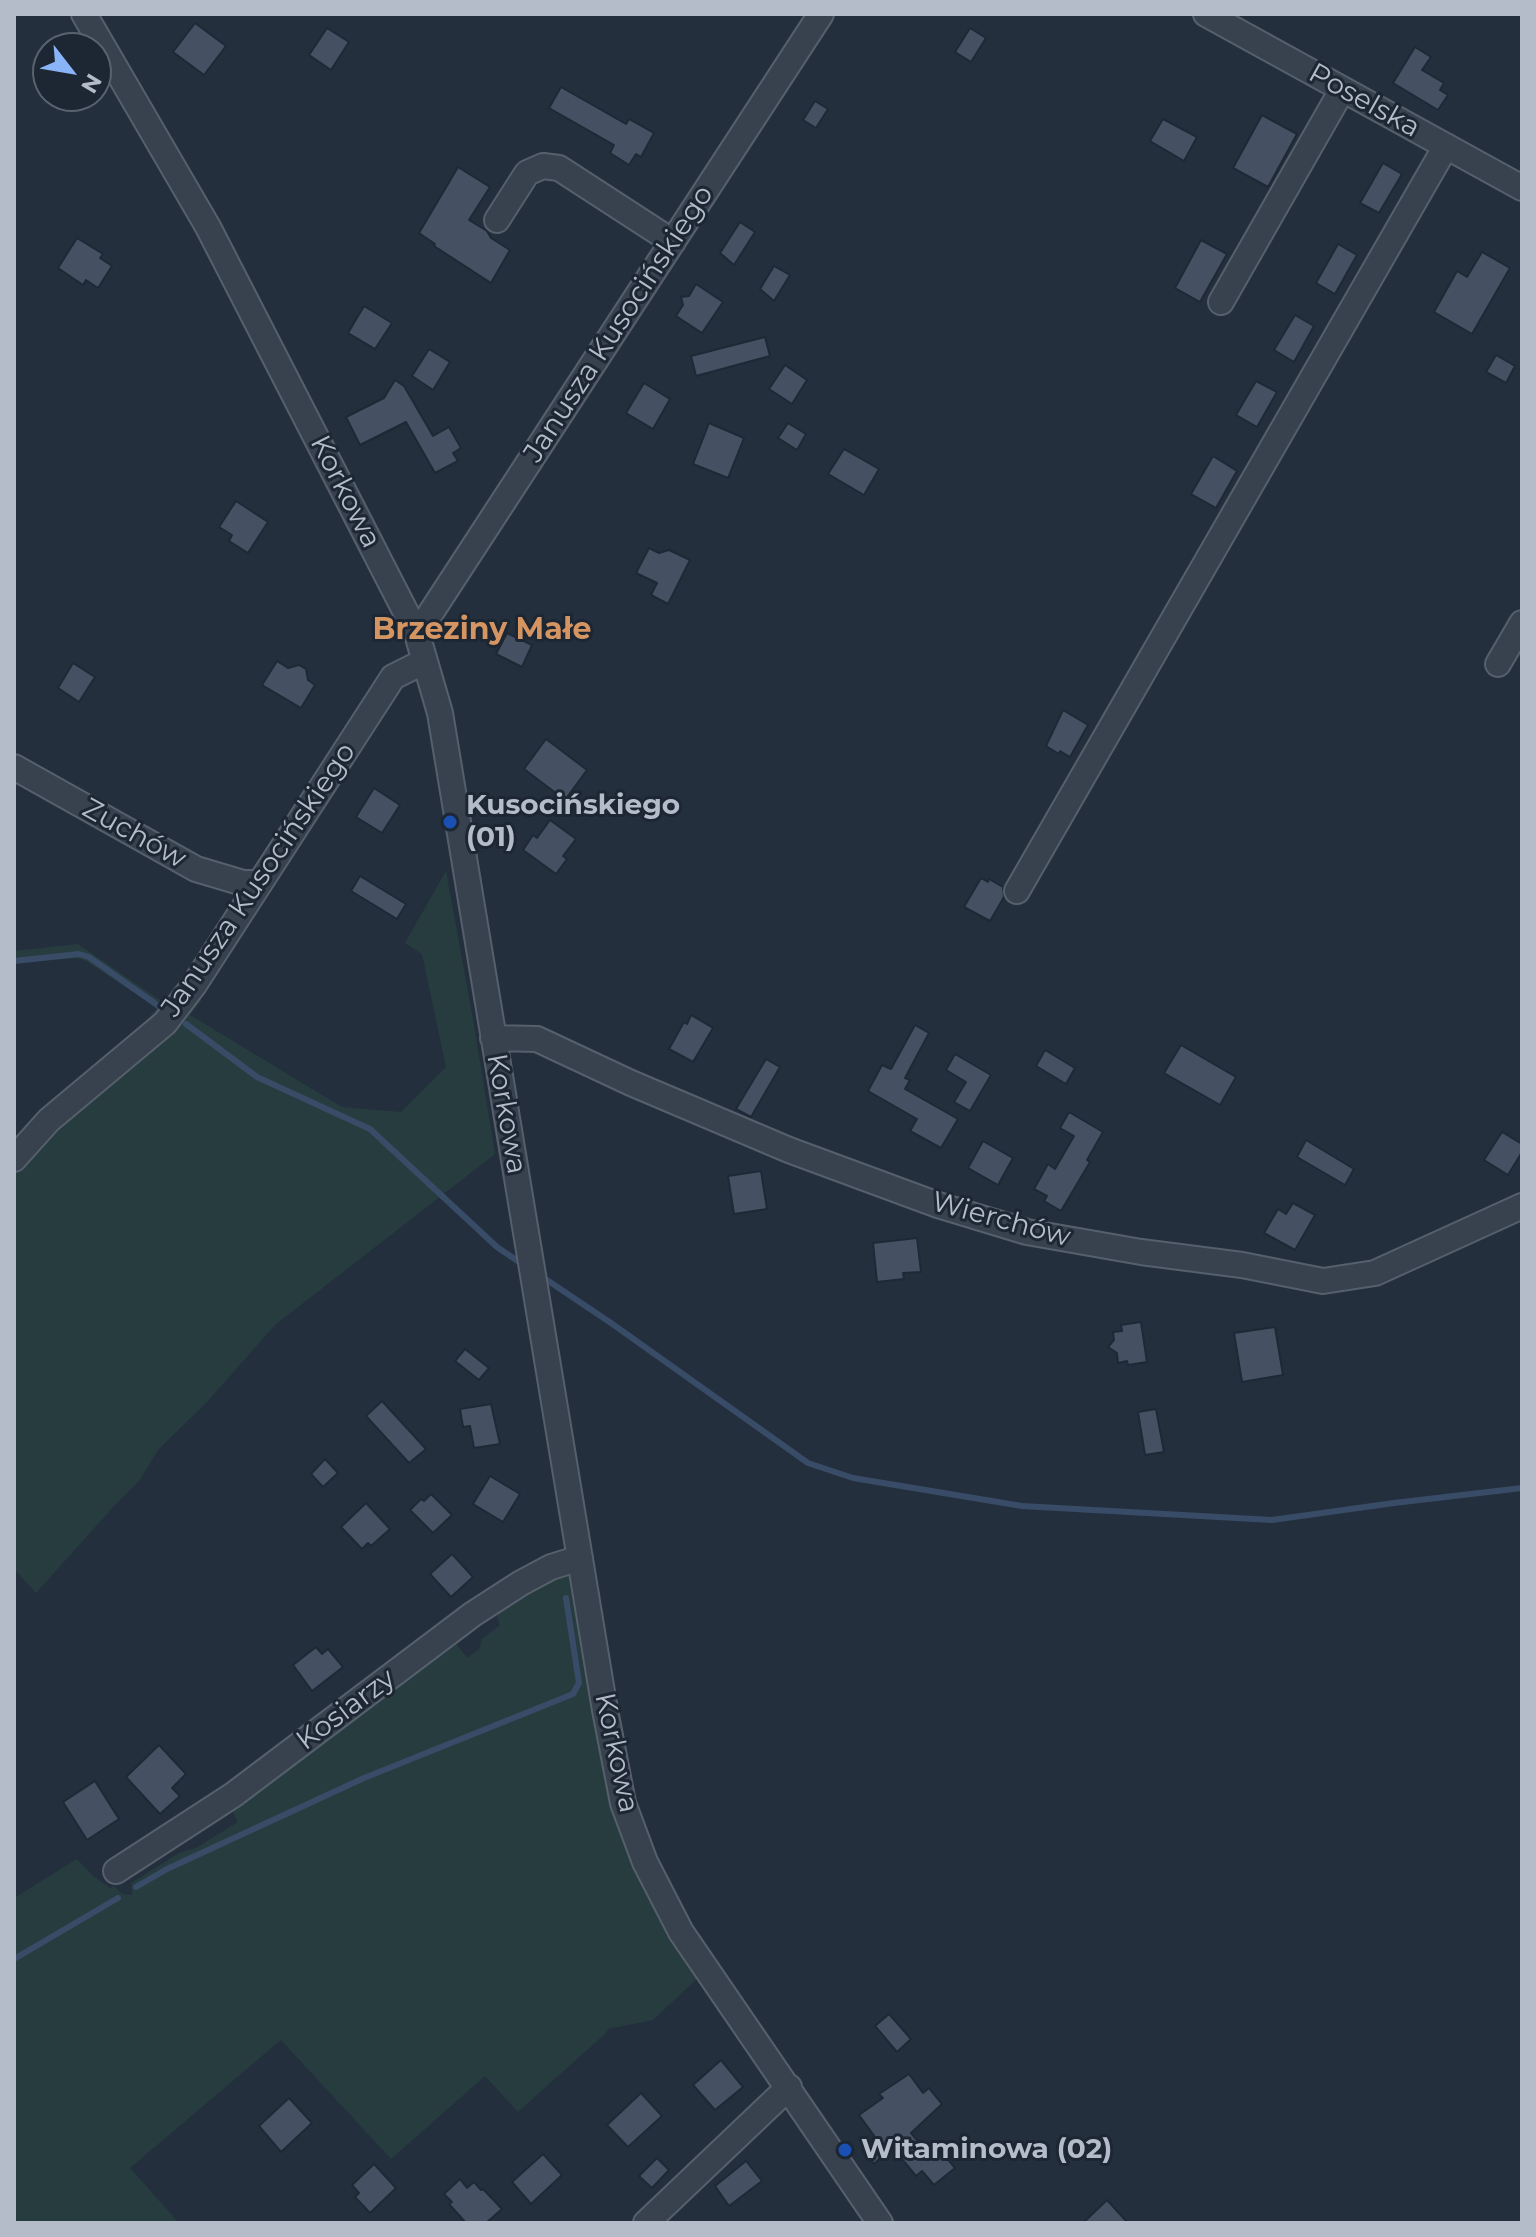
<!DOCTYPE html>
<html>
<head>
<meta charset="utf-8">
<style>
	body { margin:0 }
	#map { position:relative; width:1536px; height:2237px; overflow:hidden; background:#242f3e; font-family:Montserrat,sans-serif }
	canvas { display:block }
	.frame { position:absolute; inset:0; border:16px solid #b4bcc9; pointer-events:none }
	.north { position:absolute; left:32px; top:32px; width:80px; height:80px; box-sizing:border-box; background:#1d2633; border:2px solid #59626f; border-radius:50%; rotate:121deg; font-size:22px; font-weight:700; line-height:32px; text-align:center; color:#b4bcc9 }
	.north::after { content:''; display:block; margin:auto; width:28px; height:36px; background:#8ab4f8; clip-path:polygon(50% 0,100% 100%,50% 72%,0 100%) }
</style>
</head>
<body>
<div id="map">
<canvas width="1536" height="2237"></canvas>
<div class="frame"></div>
<div class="north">N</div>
</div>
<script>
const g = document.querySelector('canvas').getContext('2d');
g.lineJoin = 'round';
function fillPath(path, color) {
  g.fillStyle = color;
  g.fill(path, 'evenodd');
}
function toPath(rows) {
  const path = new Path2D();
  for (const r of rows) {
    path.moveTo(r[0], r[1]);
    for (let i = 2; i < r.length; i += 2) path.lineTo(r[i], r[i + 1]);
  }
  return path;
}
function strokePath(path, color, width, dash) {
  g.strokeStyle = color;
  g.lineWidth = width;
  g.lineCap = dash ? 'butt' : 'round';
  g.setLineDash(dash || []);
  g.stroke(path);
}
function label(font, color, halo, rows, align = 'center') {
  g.font = font + ' Montserrat,sans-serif';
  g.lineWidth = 6;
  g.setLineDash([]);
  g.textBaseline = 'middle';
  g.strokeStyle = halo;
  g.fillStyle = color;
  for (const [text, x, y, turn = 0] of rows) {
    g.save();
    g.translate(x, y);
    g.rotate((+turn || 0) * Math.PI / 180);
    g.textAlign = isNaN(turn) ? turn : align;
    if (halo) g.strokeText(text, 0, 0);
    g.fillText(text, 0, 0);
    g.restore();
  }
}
fillPath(toPath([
	[446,871,474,1025,495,1154,275,1325,207,1402,158,1450,140,1480,115,1505,36,1593,14,1569,14,1164,194,1000,202,1000,190,1015,342,1107,401,1112,446,1067,422,954,405,943],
	[78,944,170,1007,125,1046,157,1008,86,961,77,958,14,963,14,951],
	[572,1573,592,1697,700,1976,653,2020,608,2029,606,2033,518,2112,485,2076,391,2159,281,2040,130,2168,179,2223,14,2223,14,1898,77,1859,93,1876,110,1888,114,1886,122,1894,132,1895,131,1883,179,1853,196,1848,238,1822,230,1806,452,1638,467,1658,479,1649,482,1639,500,1625,497,1617,500,1608,540,1578]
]), '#263c3f');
strokePath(toPath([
	[14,961,79,954,89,957,160,1007],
	[186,1024,257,1077,370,1129,497,1247,525,1266],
	[541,1276,611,1323,808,1463,853,1478,1022,1506,1272,1520,1394,1503,1522,1488],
	[136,1887,167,1869,364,1778,573,1694,579,1683,566,1598],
	[14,1959,118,1898]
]), '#394c67', 6);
const building = toPath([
	[195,23,226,46,204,75,173,52,195,23],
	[327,28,349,42,331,70,309,55,327,28],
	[970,28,986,38,971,62,955,52,970,28],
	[1415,47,1431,57,1422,70,1444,83,1440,90,1448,95,1438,110,1393,83,1415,47],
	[561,87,626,124,629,119,654,133,641,157,636,154,629,165,610,153,614,145,549,108,561,87],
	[815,101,828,109,816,128,803,120,815,101],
	[1262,115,1297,134,1268,187,1233,168,1262,115],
	[1163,119,1197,137,1184,161,1150,141,1163,119],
	[1383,163,1402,174,1379,213,1360,203,1383,163],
	[458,167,490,187,469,220,487,231,491,238,510,250,491,283,434,246,435,244,419,233,458,167],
	[740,222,755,232,734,265,720,253,740,222],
	[77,238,103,254,100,258,112,266,98,288,86,280,83,285,58,268,77,238],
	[1201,240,1227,254,1200,302,1175,288,1201,240],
	[1338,244,1357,255,1335,294,1316,283,1338,244],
	[1482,252,1510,268,1472,334,1434,312,1457,271,1467,277,1482,252],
	[774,266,790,275,774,301,760,289,774,266],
	[696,284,723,302,702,333,676,316,683,305,681,297,689,296,696,284],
	[364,306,392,323,375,349,348,333,364,306],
	[1295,315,1314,326,1294,362,1274,350,1295,315],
	[765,337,770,356,696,376,691,356,765,337],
	[429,349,450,362,433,390,412,376,429,349],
	[1496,355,1515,366,1506,383,1486,372,1496,355],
	[785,365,807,380,792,404,769,389,785,365],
	[395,380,404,386,433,436,449,427,461,448,453,453,458,461,435,473,406,422,360,445,346,417,384,398,395,380],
	[1256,381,1277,392,1257,427,1236,415,1256,381],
	[644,383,670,399,653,429,626,413,644,383],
	[709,423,744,438,728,478,693,464,709,423],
	[788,423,806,434,797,450,778,438,788,423],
	[844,449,879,469,864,495,828,474,844,449],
	[1213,456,1237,471,1216,508,1191,494,1213,456],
	[236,501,268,522,248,553,229,541,232,535,219,527,236,501],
	[649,548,659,553,669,550,690,560,668,604,651,595,657,583,636,573,649,548],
	[507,633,532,645,522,667,496,654,507,633],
	[277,661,288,668,299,665,306,669,308,680,315,685,301,708,262,685,277,661],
	[73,663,95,677,79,702,58,688,73,663],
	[1063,710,1088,725,1070,757,1060,751,1059,754,1046,746,1063,710],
	[546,739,587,770,565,800,524,769,546,739],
	[374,788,400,805,382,833,356,817,374,788],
	[550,820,576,839,563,856,567,859,556,874,523,850,533,835,537,838,550,820],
	[360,876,406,904,397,919,351,891,360,876],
	[981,878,988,882,989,879,1003,887,1004,897,990,921,964,907,981,878],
	[691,1015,713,1028,693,1062,669,1049,684,1022,687,1024,691,1015],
	[915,1025,929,1033,905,1078,910,1080,905,1089,958,1119,941,1148,910,1131,917,1119,868,1091,882,1065,891,1069,915,1025],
	[1181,1045,1236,1077,1220,1105,1164,1073,1181,1045],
	[1045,1050,1075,1068,1066,1084,1036,1066,1045,1050],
	[955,1054,991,1075,970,1111,954,1102,966,1082,946,1070,955,1054],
	[766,1059,780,1067,751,1117,736,1109,766,1059],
	[1069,1112,1103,1132,1087,1160,1090,1162,1061,1211,1044,1201,1047,1196,1034,1189,1048,1164,1055,1169,1074,1136,1060,1128,1069,1112],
	[1502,1132,1522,1144,1522,1152,1508,1175,1484,1160,1502,1132],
	[1306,1140,1354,1169,1345,1185,1297,1157,1306,1140],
	[983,1141,1013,1158,998,1185,968,1168,983,1141],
	[761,1171,767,1209,734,1214,728,1176,761,1171],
	[1293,1203,1315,1215,1295,1250,1264,1233,1278,1209,1286,1214,1293,1203],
	[917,1238,921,1272,903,1273,904,1279,877,1282,873,1243,917,1238],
	[1141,1322,1147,1362,1128,1365,1127,1361,1118,1363,1117,1353,1108,1347,1114,1340,1113,1332,1122,1331,1121,1325,1141,1322],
	[1275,1327,1283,1375,1242,1382,1234,1333,1275,1327],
	[465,1349,489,1368,479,1380,455,1361,465,1349],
	[382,1401,426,1449,409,1463,366,1416,382,1401],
	[491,1404,500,1444,474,1448,470,1426,463,1427,460,1409,491,1404],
	[1156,1409,1164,1452,1145,1455,1138,1412,1156,1409],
	[325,1459,338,1473,323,1487,311,1474,325,1459],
	[490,1476,520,1494,503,1522,473,1504,490,1476],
	[431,1494,452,1515,433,1533,410,1510,421,1499,424,1501,431,1494],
	[366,1503,390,1529,371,1546,368,1543,362,1549,341,1527,366,1503],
	[452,1554,473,1577,451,1597,430,1574,452,1554],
	[316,1647,322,1654,328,1649,343,1667,312,1691,293,1665,316,1647],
	[159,1745,186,1774,172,1788,180,1796,160,1814,126,1777,159,1745],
	[95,1781,119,1819,87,1840,63,1802,95,1781],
	[889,2014,911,2039,897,2052,875,2026,889,2014],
	[721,2060,743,2087,715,2110,693,2085,721,2060],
	[909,2074,923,2093,929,2088,942,2104,911,2133,933,2159,942,2152,955,2168,934,2185,922,2171,916,2176,892,2147,874,2164,862,2150,875,2137,859,2115,883,2098,879,2094,909,2074],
	[641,2093,662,2116,628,2147,607,2125,641,2093],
	[289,2098,312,2123,281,2152,259,2126,289,2098],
	[543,2154,562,2175,531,2204,512,2182,543,2154],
	[657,2158,669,2170,652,2188,639,2176,657,2158],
	[746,2161,762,2181,729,2206,715,2186,746,2161],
	[374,2164,396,2188,370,2213,355,2197,359,2193,352,2185,374,2164],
	[460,2179,467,2188,474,2182,481,2190,483,2189,502,2209,486,2223,466,2223,449,2204,452,2202,444,2194,460,2179],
	[1107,2200,1128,2223,1083,2223,1107,2200]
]);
fillPath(building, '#455162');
strokePath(building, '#1f2835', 2);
const minor = toPath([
	[84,14,208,227,417,634,440,713,605,1710,623,1803,645,1862,681,1932,880,2223],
	[1206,14,1522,188],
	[497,220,527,173,543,166,559,168,673,242],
	[1221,302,1342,90],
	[417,634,821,14],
	[1498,664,1522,623],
	[14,767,196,869,243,883,260,883],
	[1017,891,1446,146],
	[493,1038,537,1039,631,1083,789,1150,938,1205,1027,1232,1141,1252,1242,1265,1323,1281,1375,1273,1522,1206],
	[14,1159,49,1120,165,1023,194,985,393,677,425,661],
	[116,1871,233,1795,473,1614,521,1583,551,1567,580,1558],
	[646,2223,789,2087]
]);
strokePath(minor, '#565f6c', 28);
strokePath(minor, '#38414e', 24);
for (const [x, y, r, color] of [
	[450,822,8,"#1a4fb4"],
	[845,2150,8,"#1a4fb4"]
]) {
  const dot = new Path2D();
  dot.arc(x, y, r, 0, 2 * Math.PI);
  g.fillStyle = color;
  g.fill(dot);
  strokePath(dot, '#1d2633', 3);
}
label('28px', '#b4bcc9', '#1d2633', [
	["Poselska",1364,101,29],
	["Janusza Kusocińskiego",619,324,-57],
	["Korkowa",345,492,63],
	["Zuchów",134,834,29],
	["Janusza Kusocińskiego",259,880,-56],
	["Korkowa",506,1114,80],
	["Wierchów",1001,1220,15],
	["Kosiarzy",346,1710,-37],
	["Korkowa",616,1753,78]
]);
label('bold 28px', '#b4bcc9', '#1d2633', [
	["Kusocińskiego",466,806],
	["(01)",466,838],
	["Witaminowa (02)",861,2150]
], 'left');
label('bold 30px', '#d59563', '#1d2633', [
	["Brzeziny Małe",482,630]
]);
</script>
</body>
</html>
